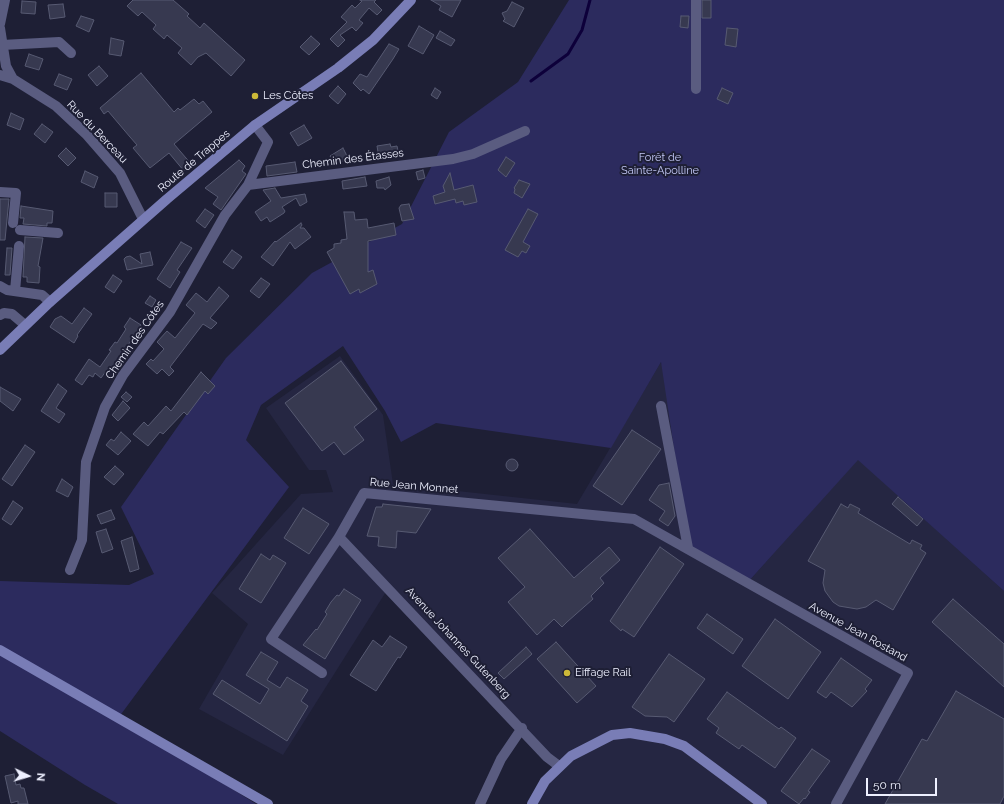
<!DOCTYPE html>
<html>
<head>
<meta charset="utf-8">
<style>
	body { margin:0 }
	#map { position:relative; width:1004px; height:804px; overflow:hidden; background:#1e1f35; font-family:Raleway,sans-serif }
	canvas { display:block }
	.north { position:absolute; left:8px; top:756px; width:40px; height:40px; -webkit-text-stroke:3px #1e1f35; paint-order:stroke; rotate:95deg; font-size:11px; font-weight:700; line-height:16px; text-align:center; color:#eef0ff }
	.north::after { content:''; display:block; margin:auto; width:14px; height:18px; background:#eef0ff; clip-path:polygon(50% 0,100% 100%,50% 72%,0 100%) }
	.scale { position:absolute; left:866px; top:778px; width:71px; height:18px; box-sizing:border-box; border:2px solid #eef0ff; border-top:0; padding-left:5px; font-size:12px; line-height:14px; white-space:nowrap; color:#eef0ff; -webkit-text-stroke:3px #1e1f35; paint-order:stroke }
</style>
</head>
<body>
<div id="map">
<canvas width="1004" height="804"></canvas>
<div class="north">N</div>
<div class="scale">50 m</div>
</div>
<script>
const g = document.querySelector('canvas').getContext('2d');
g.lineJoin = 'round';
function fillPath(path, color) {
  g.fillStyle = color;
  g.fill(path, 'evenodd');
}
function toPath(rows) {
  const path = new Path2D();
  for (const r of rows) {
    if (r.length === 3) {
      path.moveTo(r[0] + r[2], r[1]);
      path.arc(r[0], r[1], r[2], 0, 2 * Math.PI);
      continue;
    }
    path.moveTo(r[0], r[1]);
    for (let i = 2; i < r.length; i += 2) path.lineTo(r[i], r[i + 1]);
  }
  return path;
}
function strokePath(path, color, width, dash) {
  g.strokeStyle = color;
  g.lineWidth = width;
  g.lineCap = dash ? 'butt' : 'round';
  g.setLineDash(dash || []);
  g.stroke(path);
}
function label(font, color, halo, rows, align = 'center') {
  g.font = font + ' Raleway,sans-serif';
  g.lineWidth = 4;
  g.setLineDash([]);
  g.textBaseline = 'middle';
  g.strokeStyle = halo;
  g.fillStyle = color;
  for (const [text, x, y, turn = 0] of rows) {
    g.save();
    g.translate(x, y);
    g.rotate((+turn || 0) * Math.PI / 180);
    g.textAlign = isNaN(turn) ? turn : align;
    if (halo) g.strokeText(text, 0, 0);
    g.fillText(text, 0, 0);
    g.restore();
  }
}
fillPath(toPath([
	[340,356,383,415,393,484,577,504,661,362,748,582,858,459,1004,591,1004,804,535,804,539,786,554,764,389,587,283,755,199,709,248,624,212,593,301,494,333,492,326,470,309,470,266,408]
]), '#252642');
fillPath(toPath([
	[569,0,1004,0,1004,591,858,460,748,582,689,548,661,362,611,448,436,423,401,442,385,411,343,346,261,405,246,440,289,487,119,717,256,804,118,804,85,785,0,731,0,581,129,585,154,574,121,507,226,358,312,273,402,224,449,132,518,82]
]), '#2c2b5e');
strokePath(toPath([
	[531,81,568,54,582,30,590,0]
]), '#0d003a', 3);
const building = toPath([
	[133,0,173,0,189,14,187,16,200,28,204,23,245,60,231,76,206,53,198,57,191,65,178,53,182,48,167,35,164,39,153,29,156,25,142,12,138,16,127,6,133,0],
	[360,0,376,0,374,2,382,10,377,15,369,8,359,20,363,23,356,31,352,27,340,35,345,40,338,47,330,39,347,22,341,17,352,5,355,8,362,1,360,0],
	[431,0,461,0,452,17,439,10,441,6,431,0],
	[702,0,711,0,711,18,702,18,702,0],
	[22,1,36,2,35,14,21,13,22,1],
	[512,2,524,8,514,27,503,21,505,19,502,13,507,11,512,2],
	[63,4,65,17,50,19,48,5,63,4],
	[81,16,94,20,89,32,76,26,81,16],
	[681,16,689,16,688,28,680,27,681,16],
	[419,26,434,35,423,54,408,46,419,26],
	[727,28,738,29,736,47,725,45,727,28],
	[440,31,455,40,451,46,436,38,440,31],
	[311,36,320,44,309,55,300,47,311,36],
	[111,38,124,41,121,56,109,54,111,38],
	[389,44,399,49,393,59,369,94,363,89,361,91,353,83,360,74,367,77,389,44],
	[29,54,43,59,39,70,25,66,29,54],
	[99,66,108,76,97,86,88,75,99,66],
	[141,73,174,112,178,108,180,110,194,99,199,104,203,101,212,112,174,144,192,165,184,171,169,153,150,168,133,148,137,145,130,137,108,111,104,114,100,108,141,73],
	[59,74,72,79,67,90,54,85,59,74],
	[338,86,346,94,338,104,329,96,338,86],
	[435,88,441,92,437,99,431,95,435,88],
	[722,88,733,93,728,104,717,99,722,88],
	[11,113,24,119,20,130,7,125,11,113],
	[42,124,53,132,45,143,34,134,42,124],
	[304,125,312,138,298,146,290,133,304,125],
	[390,144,391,147,397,146,399,155,379,158,377,146,390,144],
	[66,148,76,158,68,166,58,156,66,148],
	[343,148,348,158,336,165,330,156,343,148],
	[506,157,515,163,506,177,498,170,506,157],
	[239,160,245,166,242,171,246,174,221,210,213,204,218,197,205,188,239,160],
	[295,162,297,172,267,176,266,166,295,162],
	[423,170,425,178,418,180,416,172,423,170],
	[85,171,98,177,94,188,81,182,85,171],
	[450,173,454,190,473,185,477,202,464,205,463,201,456,203,455,199,435,204,433,196,445,192,443,186,450,173],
	[365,177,367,186,343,189,342,181,365,177],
	[389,177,391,185,385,190,384,188,377,188,376,181,389,177],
	[519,180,530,184,522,198,514,193,515,189,514,188,519,180],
	[275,188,281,198,305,194,307,202,300,206,296,198,282,207,285,211,284,213,270,222,267,217,261,221,255,212,271,201,263,190,275,188],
	[105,193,117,193,117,207,105,207,105,193],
	[0,199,9,199,5,240,0,240,0,199],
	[409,204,414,219,402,221,399,208,401,205,409,204],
	[21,206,53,211,52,223,47,223,47,226,23,224,24,218,20,218,21,206],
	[205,209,214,215,205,228,196,221,205,209],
	[528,209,538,214,523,242,530,246,526,253,522,251,518,257,505,250,528,209],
	[344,212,354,212,355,220,367,219,368,228,394,223,396,235,368,241,368,272,373,270,377,284,360,293,359,289,350,294,327,252,334,248,334,244,341,243,341,240,347,239,344,212],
	[301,223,302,225,300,228,304,228,311,237,295,249,290,242,273,266,261,257,275,241,276,242,301,223],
	[25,237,43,238,38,266,40,267,39,283,27,282,27,277,23,277,25,237],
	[181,242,192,248,177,270,180,272,170,288,157,279,181,242],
	[7,248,12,248,10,275,5,275,7,248],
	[232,250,242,257,233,269,223,262,232,250],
	[150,252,153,265,127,270,124,259,126,257,130,256,142,264,140,254,150,252],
	[113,275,122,281,114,293,105,287,113,275],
	[261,278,270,284,259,298,250,291,261,278],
	[219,287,229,296,210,318,217,323,211,329,203,324,170,367,174,371,169,376,162,369,157,374,146,364,151,359,153,361,164,349,157,342,167,331,175,338,195,313,186,305,196,293,207,302,219,287],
	[150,296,156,300,152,307,145,303,150,296],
	[84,308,92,314,77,335,78,336,74,343,50,327,55,319,61,316,72,324,84,308],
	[130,318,141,325,140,327,112,369,109,367,101,378,95,373,93,377,89,375,82,385,75,380,89,359,100,367,111,351,109,350,115,342,117,343,126,329,124,327,130,318],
	[341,361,377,409,354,427,364,440,344,455,334,442,322,451,285,403,341,361],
	[201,372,215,386,208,394,205,391,187,415,184,412,163,434,160,432,148,446,133,434,144,422,148,426,166,406,171,411,201,372],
	[58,384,67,391,56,408,65,414,59,423,41,411,58,384],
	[0,387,21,399,13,411,0,401,0,387],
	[126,392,132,397,127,402,121,397,126,392],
	[123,401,130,408,118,421,112,415,123,401],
	[632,430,661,449,622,505,593,486,632,430],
	[121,432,131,441,118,455,106,445,111,439,114,441,121,432],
	[25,445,35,452,12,486,2,479,25,445],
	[512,465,6],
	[115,466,124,474,114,485,104,477,115,466],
	[62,479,73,487,68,497,56,491,62,479],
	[669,483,675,516,668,526,659,520,665,511,649,500,659,485,669,483],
	[898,497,923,519,917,526,892,504,898,497],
	[13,501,23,508,11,525,2,519,13,501],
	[383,504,431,509,416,533,397,531,396,548,378,546,379,537,367,536,376,507,382,507,383,504],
	[841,504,848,508,850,504,860,509,858,513,910,544,912,540,922,545,920,549,926,553,893,610,876,600,866,607,857,609,839,606,833,602,825,591,823,583,825,570,808,561,841,504],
	[303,508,329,524,309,554,284,538,303,508],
	[111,510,115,519,101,524,97,515,111,510],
	[106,529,113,549,102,553,96,532,106,529],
	[530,529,574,578,609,547,620,560,600,578,604,583,591,596,593,599,567,622,562,627,554,619,537,635,508,602,525,587,498,558,530,529],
	[132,537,139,569,130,572,121,541,132,537],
	[660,547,684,564,634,637,622,629,621,631,610,621,660,547],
	[261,554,270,560,273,555,286,563,261,603,239,589,261,554],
	[344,589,361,600,325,659,303,645,316,629,317,630,327,614,325,612,331,602,337,595,339,596,344,589],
	[953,599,1004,644,1004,687,932,622,953,599],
	[707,614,743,639,733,654,697,628,707,614],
	[775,619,821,652,788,699,742,666,775,619],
	[390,636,407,647,400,658,398,657,376,691,350,675,373,640,382,647,390,636],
	[556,642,596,686,577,703,537,659,556,642],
	[526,647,532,654,504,679,498,673,526,647],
	[261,652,278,662,267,680,280,688,287,677,308,690,301,701,308,706,287,741,213,694,222,680,260,704,269,689,246,675,261,652],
	[669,654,705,679,674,722,667,717,645,716,632,707,669,654],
	[841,658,872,680,865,689,867,691,852,707,831,692,826,698,817,692,841,658],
	[956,691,1004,719,1004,796,1000,804,885,804,922,739,927,741,956,691],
	[727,692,779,729,781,727,796,738,775,768,742,745,739,749,716,733,719,728,707,719,727,692],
	[812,749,830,761,808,791,810,792,805,799,804,798,799,804,781,791,812,749],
	[14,774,16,785,20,784,21,788,24,788,28,804,18,804,18,801,11,803,5,776,14,774]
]);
fillPath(building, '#373950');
strokePath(building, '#575a72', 1);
strokePath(toPath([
	[696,0,696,89],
	[0,24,5,0],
	[0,28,6,66,13,79,56,106,86,134,120,173,143,219],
	[2,45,59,42,71,53],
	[0,75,13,79],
	[255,125,268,142,248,185,453,159,473,154,525,131],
	[0,192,16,193,13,223],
	[20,230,58,233],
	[0,286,7,290,42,295,50,302],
	[15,291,19,246],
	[0,315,4,313,12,314,25,325],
	[661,406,688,548],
	[339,537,547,757,559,766],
	[70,570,82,540,86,462,105,407,123,375,170,312,225,215,248,185],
	[322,673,271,639,339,537,364,493,634,519,908,673,836,804],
	[480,804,501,759,522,728]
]), '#5a5c80', 10);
strokePath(toPath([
	[0,350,50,302,167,199,255,125,338,68,373,40,411,0],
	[0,650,268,804],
	[532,804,545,781,571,756,612,735,630,733,665,739,684,746,762,804]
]), '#797db6', 10);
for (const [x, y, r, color] of [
	[255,96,4,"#ccb938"],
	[567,673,4,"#ccb938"]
]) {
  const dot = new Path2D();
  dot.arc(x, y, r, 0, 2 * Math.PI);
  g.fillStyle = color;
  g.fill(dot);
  strokePath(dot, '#1e1f35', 1.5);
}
label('11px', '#eef0ff', '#1e1f35', [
	["Les Côtes",263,96],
	["Eiffage Rail",575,673]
], 'left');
label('11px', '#eef0ff', '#1e1f35', [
	["Rue du Berceau",97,132,46],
	["Chemin des Étasses",353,159,-7],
	["Route de Trappes",194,161,-40],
	["Chemin des Côtes",135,340,-55],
	["Rue Jean Monnet",414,486,5],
	["Avenue Jean Rostand",858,632,29],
	["Avenue Johannes Gutenberg",458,643,47]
]);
label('11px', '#c3c8f5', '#1e1f35', [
	["Forêt de",660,158],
	["Sainte-Apolline",660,171]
]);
</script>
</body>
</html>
